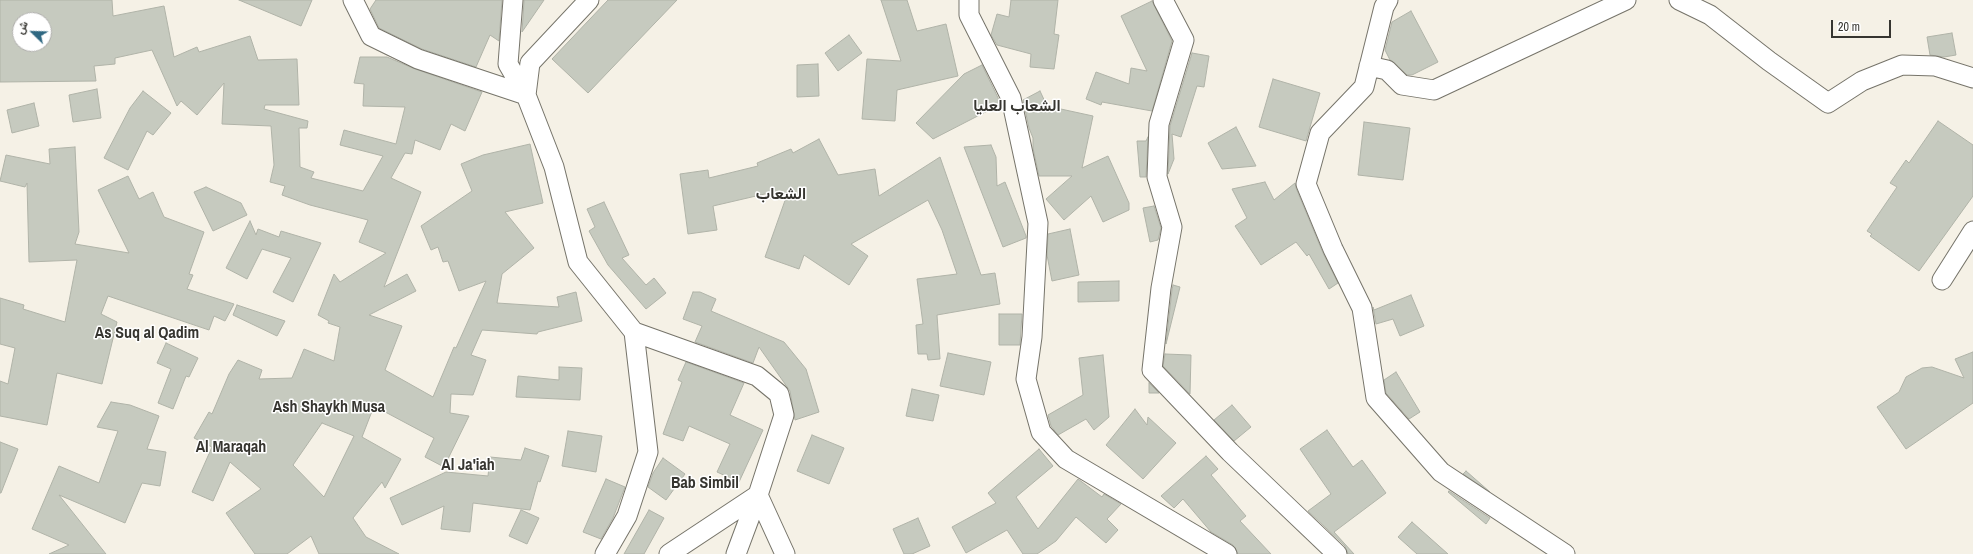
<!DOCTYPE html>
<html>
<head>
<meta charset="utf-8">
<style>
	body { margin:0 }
	#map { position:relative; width:1973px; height:554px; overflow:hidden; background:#f5f1e6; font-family:"Archivo Narrow",Vazirmatn,sans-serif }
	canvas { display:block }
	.north { position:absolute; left:12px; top:12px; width:40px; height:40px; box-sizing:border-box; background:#fff; border:1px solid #afaeac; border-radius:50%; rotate:293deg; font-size:11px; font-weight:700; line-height:16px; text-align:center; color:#363530 }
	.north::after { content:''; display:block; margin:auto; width:14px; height:18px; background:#2f6882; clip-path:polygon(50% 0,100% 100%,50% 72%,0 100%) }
	.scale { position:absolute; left:1831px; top:20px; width:60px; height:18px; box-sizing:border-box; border:2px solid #363530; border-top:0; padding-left:5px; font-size:12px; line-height:14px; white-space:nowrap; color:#363530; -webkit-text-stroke:3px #fff; paint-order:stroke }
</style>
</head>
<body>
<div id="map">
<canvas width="1973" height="554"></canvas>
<div class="north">ش</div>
<div class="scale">20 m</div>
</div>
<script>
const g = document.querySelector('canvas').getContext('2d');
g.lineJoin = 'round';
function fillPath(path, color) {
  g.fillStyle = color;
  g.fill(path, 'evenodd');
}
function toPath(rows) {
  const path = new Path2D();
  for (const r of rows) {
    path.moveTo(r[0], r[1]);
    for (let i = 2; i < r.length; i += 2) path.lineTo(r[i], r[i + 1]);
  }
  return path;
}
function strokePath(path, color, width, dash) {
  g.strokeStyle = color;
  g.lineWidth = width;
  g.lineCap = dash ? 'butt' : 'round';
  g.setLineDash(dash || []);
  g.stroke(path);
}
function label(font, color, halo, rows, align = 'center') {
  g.font = font + ' "Archivo Narrow",Vazirmatn,sans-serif';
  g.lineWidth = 3;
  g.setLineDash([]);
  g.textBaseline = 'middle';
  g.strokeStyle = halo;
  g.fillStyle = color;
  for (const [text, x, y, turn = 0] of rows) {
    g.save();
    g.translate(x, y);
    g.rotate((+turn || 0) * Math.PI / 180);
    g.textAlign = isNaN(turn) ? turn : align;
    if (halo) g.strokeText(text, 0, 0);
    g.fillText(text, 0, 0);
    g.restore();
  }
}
const building = toPath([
	[0,0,112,0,113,16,164,6,174,57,197,47,199,52,250,36,258,60,297,59,299,105,265,105,264,109,308,121,307,128,299,128,300,167,314,172,311,178,363,191,383,156,340,145,344,130,396,144,405,107,363,106,364,84,354,83,360,57,387,57,415,69,482,92,465,131,451,124,440,150,415,140,412,154,405,153,391,178,421,192,384,287,407,274,416,291,369,315,402,326,385,370,433,397,454,347,456,348,486,281,459,291,448,261,443,262,438,247,431,250,421,226,472,191,461,164,483,155,530,144,543,203,505,212,534,248,502,274,497,303,559,307,557,297,576,292,582,321,538,332,537,334,482,330,471,355,486,360,473,395,451,394,450,413,469,416,444,467,425,457,434,438,374,406,362,437,401,459,385,488,382,482,353,518,366,537,399,554,319,554,311,536,287,554,255,554,226,513,261,489,230,462,213,501,192,492,212,447,194,438,209,412,212,414,229,374,238,360,262,370,259,379,292,378,304,349,334,361,340,327,328,323,329,321,318,315,334,274,340,282,386,253,359,242,368,220,310,205,282,195,285,186,270,182,274,165,271,126,222,124,224,83,197,115,181,101,177,106,152,50,115,58,115,64,94,66,96,81,0,82,0,0],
	[20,20,44,20,44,44,20,44,20,20],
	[322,423,354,436,324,497,293,465,322,423],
	[239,0,312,0,301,26,239,0],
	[376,0,502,0,499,41,490,35,476,67,422,49,379,28,370,9,376,0],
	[524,0,544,0,522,32,524,1,524,0],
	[608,0,677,0,588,93,552,59,608,0],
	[881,0,907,0,917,31,946,24,958,76,897,90,895,121,862,119,867,59,901,61,881,0],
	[1011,0,1058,0,1054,34,1059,35,1054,69,1030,67,1031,54,997,45,991,35,997,14,1009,17,1011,0],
	[1152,1,1172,41,1152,111,1102,102,1101,105,1086,99,1096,72,1129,84,1131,68,1147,71,1121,16,1152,1],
	[1411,11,1438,62,1412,75,1407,75,1390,60,1385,50,1392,22,1411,11],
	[1952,33,1956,55,1944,57,1930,55,1927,37,1952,33],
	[849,35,862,53,838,71,825,53,849,35],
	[1192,53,1209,56,1204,87,1197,86,1181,137,1172,134,1174,159,1168,174,1170,126,1192,53],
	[818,64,819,96,797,97,797,65,818,64],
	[982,65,1001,104,933,139,916,123,964,74,982,65],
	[1273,79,1320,93,1306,141,1259,127,1273,79],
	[97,89,101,118,73,122,69,95,97,89],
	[143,91,171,113,153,135,147,131,128,170,104,158,130,108,143,91],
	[1040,91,1047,106,1093,116,1082,168,1108,156,1129,203,1129,210,1103,222,1091,196,1064,220,1046,199,1072,176,1039,176,1033,148,1033,138,1029,128,1023,100,1040,91],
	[34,103,39,126,12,133,7,110,34,103],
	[1938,121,1973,145,1973,196,1919,271,1870,236,1872,234,1867,231,1897,187,1890,183,1906,160,1909,163,1938,121],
	[1364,122,1410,128,1403,180,1358,175,1364,122],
	[1236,127,1256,166,1222,169,1208,143,1236,127],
	[1148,137,1146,177,1140,177,1137,141,1146,141,1148,137],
	[819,139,838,175,875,169,879,196,940,157,981,275,995,273,1000,304,937,315,940,359,928,360,927,354,918,354,916,325,923,324,917,279,957,274,942,230,928,200,851,244,868,256,849,285,804,255,799,269,765,257,788,192,771,199,769,193,713,206,717,230,688,234,680,174,708,170,709,178,758,166,757,163,791,149,793,153,819,139],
	[991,145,996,157,997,186,1005,182,1026,236,1026,238,1003,247,964,147,991,145],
	[75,147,79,232,75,244,129,253,98,190,128,176,139,199,153,192,164,217,204,232,189,274,193,275,187,289,234,304,225,321,214,316,209,330,108,296,101,314,117,322,102,384,57,373,47,425,0,416,0,381,8,384,15,348,0,344,0,298,24,305,23,309,65,322,77,260,29,262,27,183,25,187,0,181,6,155,50,164,49,149,75,147],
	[1265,182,1274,200,1295,183,1296,188,1323,253,1338,283,1329,289,1309,254,1307,256,1296,242,1261,265,1235,226,1247,218,1232,189,1265,182],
	[206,187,241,203,247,215,213,231,194,192,206,187],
	[604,202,629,255,622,258,646,285,654,278,666,293,646,309,608,265,589,231,595,227,587,209,604,202],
	[1154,206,1161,228,1158,240,1150,242,1143,208,1154,206],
	[250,221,256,235,258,229,279,237,281,231,321,243,293,302,273,292,291,258,262,249,247,279,226,268,250,221],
	[1070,229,1079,275,1052,281,1047,255,1048,234,1070,229],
	[1119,281,1119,301,1078,302,1078,282,1119,281],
	[1173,285,1180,287,1166,344,1172,290,1173,285],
	[693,292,700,292,716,299,711,311,784,342,806,369,819,412,795,420,790,391,759,347,753,363,695,342,702,326,683,319,693,292],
	[1411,295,1424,326,1400,336,1393,319,1376,324,1373,307,1374,310,1411,295],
	[237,305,285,321,277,336,233,315,237,305],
	[999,314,1022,314,1020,345,999,345,999,314],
	[166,343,198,358,189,377,186,376,173,409,158,403,171,369,157,363,166,343],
	[1973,352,1973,403,1906,449,1877,407,1899,392,1906,377,1922,368,1932,367,1964,378,1955,359,1973,352],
	[948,353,991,362,984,395,940,386,948,353],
	[1165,354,1191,355,1190,394,1163,366,1165,354],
	[1103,355,1109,417,1094,430,1086,419,1058,435,1051,426,1048,415,1083,395,1079,358,1103,355],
	[686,362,744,383,730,415,763,430,739,482,717,472,730,444,689,426,683,441,663,434,682,382,678,380,686,362],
	[559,367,582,368,580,400,516,397,518,376,559,380,559,367],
	[1396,372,1420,412,1409,419,1386,393,1384,380,1396,372],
	[1149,383,1159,393,1149,393,1149,383],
	[912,389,939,395,933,421,906,416,912,389],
	[111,402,130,405,159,416,147,449,166,452,160,486,142,483,125,523,59,495,106,554,49,554,69,545,32,529,59,466,99,483,118,431,97,427,111,402],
	[1232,405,1251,427,1234,441,1214,420,1232,405],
	[1135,409,1147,425,1148,417,1176,443,1143,479,1106,445,1135,409],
	[1327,430,1353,467,1362,460,1386,493,1334,532,1354,554,1348,554,1345,546,1308,511,1331,494,1300,449,1327,430],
	[568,431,602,436,596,472,562,466,568,431],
	[812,435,844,448,829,484,797,471,812,435],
	[0,442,18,449,1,493,0,493,0,442],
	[525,448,549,456,540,482,538,481,530,510,473,503,470,532,441,529,444,506,402,525,390,498,446,472,488,476,490,457,521,460,525,448],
	[1039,449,1053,466,1016,497,1038,529,1078,479,1102,497,1104,494,1121,504,1107,519,1118,530,1106,543,1076,517,1056,541,1037,554,1023,554,1007,530,966,553,952,527,996,503,988,493,1039,449],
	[1206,456,1218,469,1211,475,1246,516,1240,521,1271,554,1238,554,1233,545,1211,532,1183,499,1174,508,1161,496,1206,456],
	[663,458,685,474,666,500,648,487,653,473,663,458],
	[1466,471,1490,492,1463,474,1466,471],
	[606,479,625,487,613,518,601,539,583,532,606,479],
	[1449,491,1490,518,1486,524,1448,492,1449,491],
	[521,510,539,518,527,544,509,536,521,510],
	[649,510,664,518,644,554,624,554,649,510],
	[918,518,930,546,912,554,904,554,893,529,918,518],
	[1412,522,1448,554,1417,554,1398,537,1412,522]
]);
fillPath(building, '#c6cabf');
strokePath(building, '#b0b3a8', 1);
const minor = toPath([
	[353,0,371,36,418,59,526,95],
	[513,0,508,64,526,95],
	[589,0,530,63,526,95,554,167,578,262,634,332,648,452,627,516,605,554],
	[969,0,969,15,1011,98,1038,223,1032,337,1026,379,1041,432,1066,459,1227,554],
	[1163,0,1184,40,1159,124,1157,177,1172,227,1161,288,1152,370,1230,452,1337,554],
	[1388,0,1384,7,1364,87,1320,133,1306,184,1333,249,1362,308,1376,398,1441,472,1565,554],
	[1679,0,1710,15,1769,61,1828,103,1862,81,1902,65,1935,66,1973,78],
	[1369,66,1387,70,1402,85,1434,90,1626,0],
	[1942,280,1973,231],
	[634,332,757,376,779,394,784,415,758,495,736,554],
	[669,554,758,495,785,554]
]);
strokePath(minor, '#76746a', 21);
strokePath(minor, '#fff', 19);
label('bold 16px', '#363530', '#fff', [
	["الشعاب العليا",1017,107],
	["الشعاب",781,195],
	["As Suq al Qadim",147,334],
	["Ash Shaykh Musa",329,408],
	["Al Maraqah",231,448],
	["Al Ja'iah",468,466],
	["Bab Simbil",705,484]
]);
</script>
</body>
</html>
